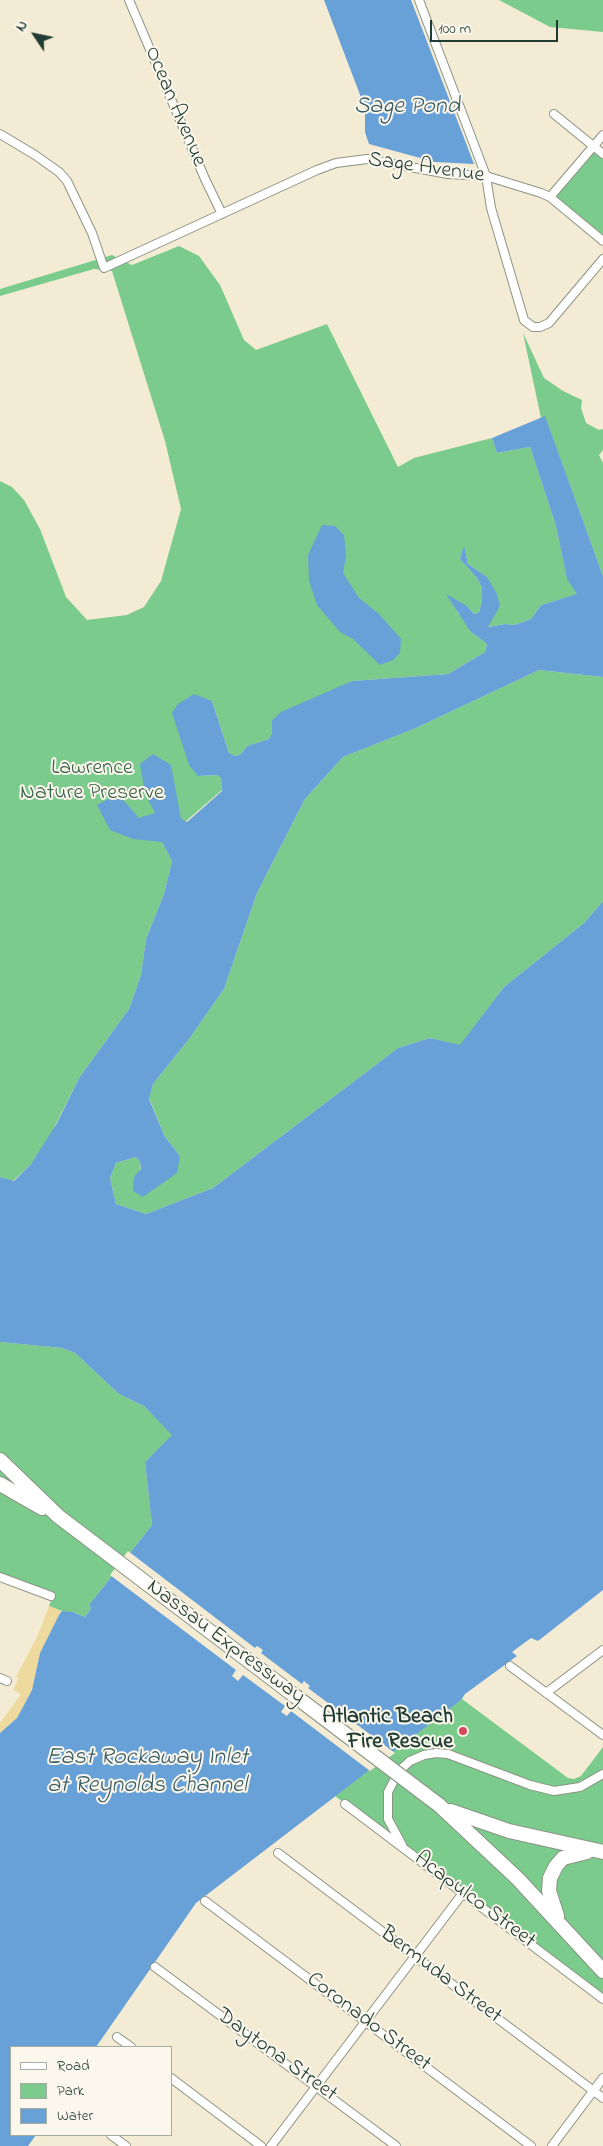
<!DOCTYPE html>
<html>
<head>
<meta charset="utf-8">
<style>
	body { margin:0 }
	#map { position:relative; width:603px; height:2146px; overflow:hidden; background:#f4ebd4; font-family:"Indie Flower",sans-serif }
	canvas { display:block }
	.legend { position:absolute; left:10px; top:2046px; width:162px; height:90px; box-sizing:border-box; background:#fbf7ec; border:1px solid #a3ada2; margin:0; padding:6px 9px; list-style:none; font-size:15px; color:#1f3d34 }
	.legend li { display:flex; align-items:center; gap:10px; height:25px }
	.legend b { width:25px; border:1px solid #a3ada2 }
	.north { position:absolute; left:10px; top:10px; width:50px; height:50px; -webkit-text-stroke:4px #fbf7ec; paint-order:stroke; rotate:304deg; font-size:14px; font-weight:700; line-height:20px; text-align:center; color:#1f3d34 }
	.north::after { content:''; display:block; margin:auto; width:18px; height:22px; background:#1f3d34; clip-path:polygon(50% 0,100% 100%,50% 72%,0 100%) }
	.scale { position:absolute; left:430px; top:20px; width:128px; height:22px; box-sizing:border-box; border:2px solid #1f3d34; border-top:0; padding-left:6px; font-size:15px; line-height:18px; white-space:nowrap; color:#1f3d34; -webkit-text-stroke:4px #fbf7ec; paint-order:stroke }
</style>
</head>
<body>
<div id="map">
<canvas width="603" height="2146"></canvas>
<ul class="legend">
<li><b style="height:6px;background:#fff"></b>Road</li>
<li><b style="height:14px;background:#7bcb8c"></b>Park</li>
<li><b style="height:14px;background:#68a1d7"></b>Water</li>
</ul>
<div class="north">N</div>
<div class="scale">100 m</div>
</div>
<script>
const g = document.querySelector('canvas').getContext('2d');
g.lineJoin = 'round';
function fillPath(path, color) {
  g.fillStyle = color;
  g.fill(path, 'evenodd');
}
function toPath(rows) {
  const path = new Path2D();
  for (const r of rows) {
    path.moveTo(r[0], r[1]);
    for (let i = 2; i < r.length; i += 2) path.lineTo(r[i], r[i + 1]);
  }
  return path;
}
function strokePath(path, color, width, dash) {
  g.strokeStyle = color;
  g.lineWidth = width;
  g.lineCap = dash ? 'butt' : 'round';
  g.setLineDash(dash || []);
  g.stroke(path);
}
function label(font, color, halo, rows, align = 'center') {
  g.font = font + ' "Indie Flower",sans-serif';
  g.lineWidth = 4;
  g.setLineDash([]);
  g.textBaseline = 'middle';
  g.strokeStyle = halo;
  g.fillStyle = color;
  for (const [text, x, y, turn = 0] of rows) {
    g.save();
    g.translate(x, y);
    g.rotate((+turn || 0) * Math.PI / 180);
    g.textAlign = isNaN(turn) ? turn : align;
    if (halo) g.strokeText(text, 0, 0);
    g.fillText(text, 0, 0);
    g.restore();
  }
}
fillPath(toPath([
	[499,0,603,0,603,32,550,27],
	[594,147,603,155,603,240,551,197],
	[179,246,199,256,220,285,244,340,256,350,327,324,398,467,414,458,492,438,497,453,530,447,556,526,567,578,578,594,541,605,531,619,514,625,505,624,487,627,487,577,468,564,464,546,460,559,477,578,482,588,482,601,479,612,474,614,467,606,457,612,466,622,470,631,487,644,485,652,448,674,352,681,272,720,272,733,269,739,247,746,241,754,235,756,229,753,212,701,198,776,217,775,221,778,222,790,162,842,172,861,164,894,146,939,141,975,129,1009,79,1078,50,1136,31,1164,13,1181,0,1177,0,481,12,487,24,500,40,529,66,597,87,620,127,615,144,607,161,581,181,509,165,441,112,271,94,269,0,296,0,289,112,255,132,265],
	[523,333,544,378,563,391,582,400,581,408,586,423,599,430,603,429,603,450,599,455,603,463,603,576,545,417,541,418],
	[539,670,603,677,603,901,584,923,504,987,460,1046,430,1038,398,1048,213,1188,146,1214,116,1204,110,1178,116,1163,136,1157,140,1162,143,1196,155,1187,180,1156,165,1137,149,1098,153,1084,189,1039,224,989,257,893,305,799,343,757,416,728],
	[0,1342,62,1348,75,1353,119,1394,144,1406,173,1435,145,1462,152,1525,89,1605,91,1608,85,1617,73,1612,66,1613,49,1606,52,1598,0,1577],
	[462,1699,568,1778,574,1779,581,1776,603,1747,603,1999,335,1796]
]), '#7bcb8c');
fillPath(toPath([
	[49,1606,62,1611,40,1653,32,1690,17,1718,0,1733,0,1723,21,1694,13,1690,19,1678,16,1677,38,1635]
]), '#eeda9e');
fillPath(toPath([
	[324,0,411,0,474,164,435,162,369,144,365,132,365,108],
	[545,416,603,576,603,677,539,670,416,728,343,757,305,799,257,893,224,989,189,1039,153,1084,149,1099,165,1137,180,1156,177,1173,143,1197,133,1191,134,1177,141,1169,140,1162,136,1157,116,1163,110,1178,116,1204,146,1214,213,1188,398,1048,430,1038,460,1045,504,987,584,923,603,901,603,1590,538,1641,531,1638,512,1652,517,1656,465,1694,461,1700,196,1903,96,2047,11,2047,11,2135,36,2135,28,2146,0,2146,0,1733,17,1718,32,1690,40,1653,59,1615,62,1611,73,1612,85,1617,91,1608,89,1605,152,1525,145,1462,172,1435,144,1406,119,1394,75,1353,62,1348,0,1342,0,1177,14,1181,31,1164,57,1123,79,1078,129,1009,141,975,146,939,164,894,172,861,162,842,133,839,110,830,97,805,118,794,139,818,155,813,145,793,140,764,153,754,171,765,181,819,187,822,222,791,221,778,217,775,198,776,189,765,172,713,178,704,194,694,212,701,229,753,235,756,241,754,247,746,269,739,272,733,272,720,281,712,352,681,448,674,485,652,487,644,470,631,446,594,467,606,474,614,479,612,482,601,482,588,477,578,460,559,464,545,468,564,487,577,497,594,500,606,488,627,505,624,514,625,531,619,541,605,577,594,567,579,556,526,530,447,497,453,492,438],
	[322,525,335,526,344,535,346,556,343,573,359,598,379,614,401,639,400,653,393,660,380,665,353,639,340,632,317,605,309,581,308,555]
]), '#68a1d7');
fillPath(toPath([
	[128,1551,255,1648,257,1646,263,1650,261,1653,302,1684,304,1681,310,1686,308,1688,395,1753,370,1771,291,1711,287,1716,281,1712,285,1706,243,1675,238,1681,232,1676,236,1670,110,1575]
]), '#f4ebd4');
const minor = toPath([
	[129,0,205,179,222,214],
	[419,0,486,176,491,208,524,320,533,327,540,327,549,323,603,259],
	[554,114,603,154],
	[0,134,35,155,59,172,67,181,92,233,104,268,317,170,336,163,367,159,448,174,486,176,541,193,550,197,603,241],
	[550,197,603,135],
	[0,1577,51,1596],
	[510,1666,603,1735],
	[0,1678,7,1681],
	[546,1693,603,1650],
	[345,1804,603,1999],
	[402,1845,388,1819,388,1792,399,1771,410,1761,424,1755,436,1753,448,1754,530,1785,554,1791,580,1787,603,1774],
	[278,1853,603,2098],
	[205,1901,531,2146],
	[155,1967,396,2146],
	[117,2037,131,2047],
	[171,2078,261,2146],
	[111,2135,126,2146],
	[271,2146,463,1893],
	[552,2146,603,2078]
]);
const trunk = toPath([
	[0,1460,58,1516,295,1696],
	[0,1484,42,1508],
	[423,1793,439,1805,518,1879,603,1971],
	[451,1811,509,1831,603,1852],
	[557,1916,549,1891,550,1878,556,1866,563,1858,587,1852]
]);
strokePath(minor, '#8a9484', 10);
strokePath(trunk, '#8a9484', 16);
strokePath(minor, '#fff', 8);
strokePath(trunk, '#fff', 14);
const trunkBridge = toPath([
	[295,1696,423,1793]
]);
strokePath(trunkBridge, '#8a9484', 16, []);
strokePath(trunkBridge, '#fff', 14);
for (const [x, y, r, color] of [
	[463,1731,5,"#d1495b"]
]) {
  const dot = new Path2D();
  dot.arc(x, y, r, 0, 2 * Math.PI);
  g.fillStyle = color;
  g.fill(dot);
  strokePath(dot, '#fbf7ec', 2);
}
label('22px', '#1f3d34', '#fbf7ec', [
	["Ocean Avenue",174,107,67],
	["Sage Avenue",426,169,8],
	["Nassau Expressway",225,1643,37],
	["Acapulco Street",474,1901,37],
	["Bermuda Street",440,1976,37],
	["Coronado Street",368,2023,37],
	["Daytona Street",276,2056,36]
]);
label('22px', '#36604a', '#fbf7ec', [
	["Lawrence",92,769],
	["Nature Preserve",92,794]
]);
label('bold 22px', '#1f3d34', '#fbf7ec', [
	["Atlantic Beach",453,1718],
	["Fire Rescue",453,1743]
], 'right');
label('italic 24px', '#355b65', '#fbf7ec', [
	["Sage Pond",407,108],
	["East Rockaway Inlet",147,1759],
	["at Reynolds Channel",147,1787]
]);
</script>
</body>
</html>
